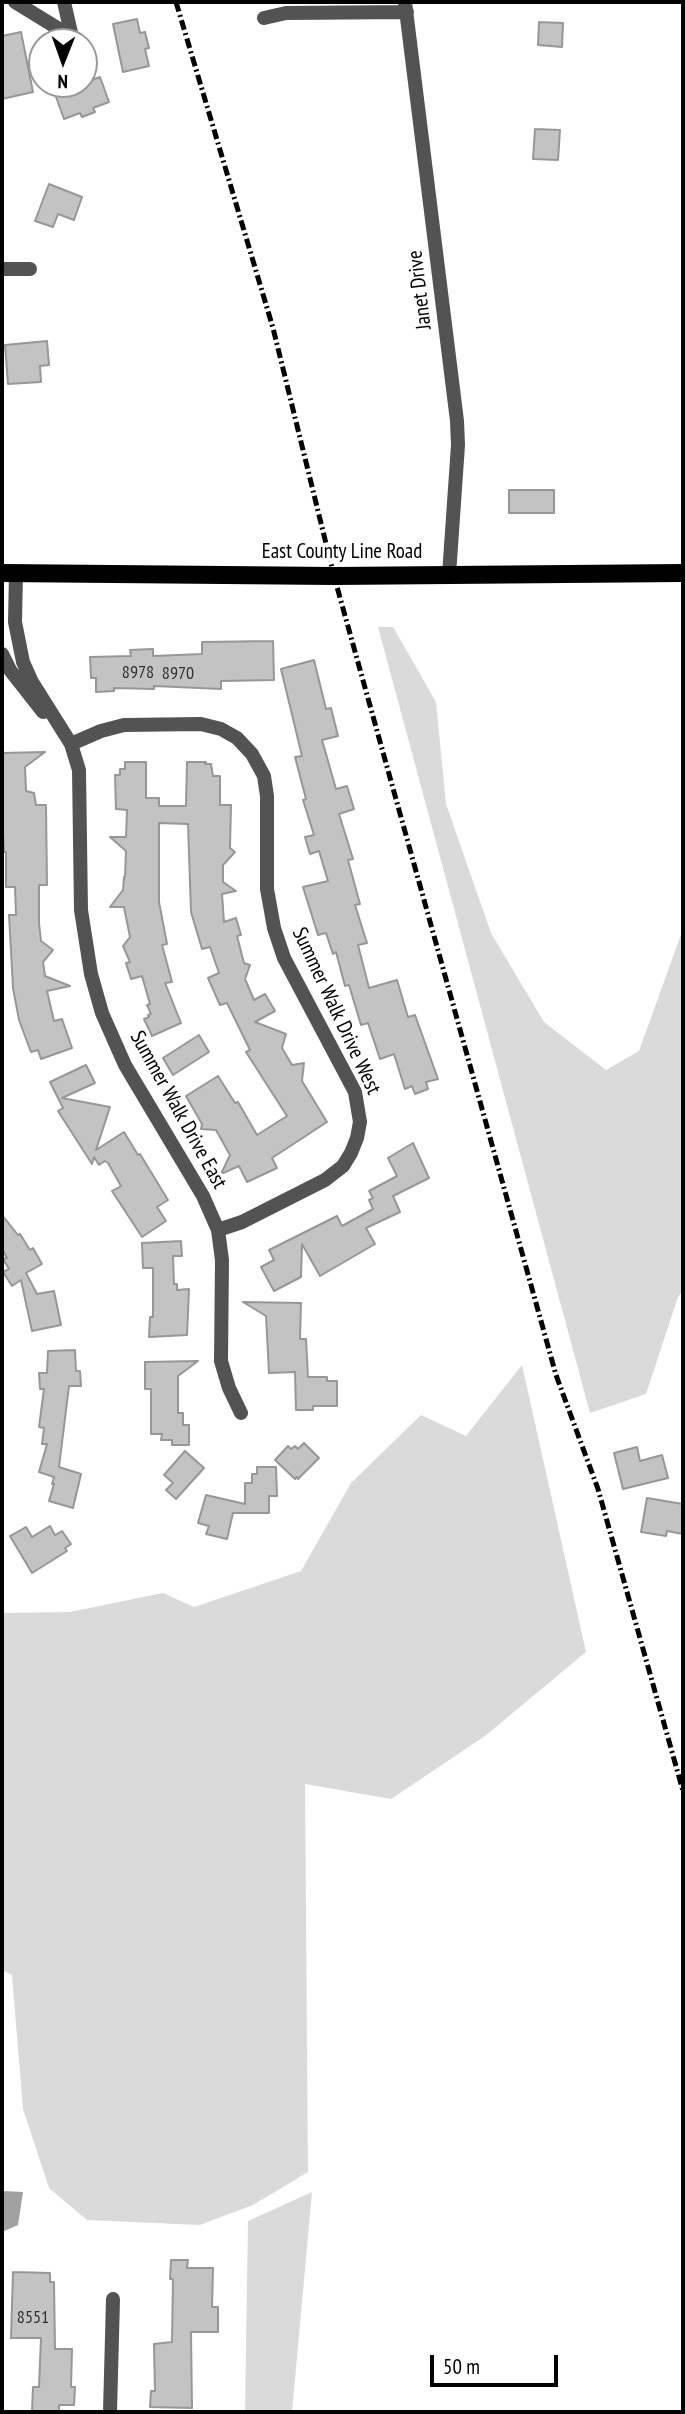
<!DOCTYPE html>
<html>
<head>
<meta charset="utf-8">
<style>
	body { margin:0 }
	#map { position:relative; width:685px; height:2414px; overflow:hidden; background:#fff; font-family:"PT Sans Narrow",sans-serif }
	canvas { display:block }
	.frame { position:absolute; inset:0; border:4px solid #000; pointer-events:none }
	.north { position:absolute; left:28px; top:28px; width:70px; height:70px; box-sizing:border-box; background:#fff; border:2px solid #999; border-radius:50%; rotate:181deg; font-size:19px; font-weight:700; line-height:28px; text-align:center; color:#000 }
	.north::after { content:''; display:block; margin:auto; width:24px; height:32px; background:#000; clip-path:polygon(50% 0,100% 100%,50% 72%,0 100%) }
	.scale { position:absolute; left:430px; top:2355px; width:128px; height:32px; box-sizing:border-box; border:4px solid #000; border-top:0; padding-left:9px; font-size:21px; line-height:24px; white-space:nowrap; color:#000; -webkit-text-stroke:5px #fff; paint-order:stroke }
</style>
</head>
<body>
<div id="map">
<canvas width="685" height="2414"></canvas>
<div class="frame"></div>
<div class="north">N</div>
<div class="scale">50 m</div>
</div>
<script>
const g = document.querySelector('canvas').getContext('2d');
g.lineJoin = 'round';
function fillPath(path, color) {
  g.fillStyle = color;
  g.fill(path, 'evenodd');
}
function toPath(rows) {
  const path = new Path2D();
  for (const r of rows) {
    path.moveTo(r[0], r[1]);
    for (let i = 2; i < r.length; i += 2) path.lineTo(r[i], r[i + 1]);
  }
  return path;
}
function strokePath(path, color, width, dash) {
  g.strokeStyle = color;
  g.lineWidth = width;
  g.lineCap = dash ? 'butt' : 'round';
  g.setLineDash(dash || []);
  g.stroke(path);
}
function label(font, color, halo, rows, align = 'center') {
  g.font = font + ' "PT Sans Narrow",sans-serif';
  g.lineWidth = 7;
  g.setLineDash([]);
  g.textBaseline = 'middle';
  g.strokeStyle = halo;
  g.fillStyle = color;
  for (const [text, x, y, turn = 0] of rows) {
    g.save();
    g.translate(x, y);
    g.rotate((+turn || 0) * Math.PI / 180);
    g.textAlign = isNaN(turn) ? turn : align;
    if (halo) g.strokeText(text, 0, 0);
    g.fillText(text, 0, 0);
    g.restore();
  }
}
fillPath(toPath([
	[378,627,393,627,436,702,446,804,491,933,544,1022,606,1070,639,1051,683,929,683,1290,678,1297,646,1394,590,1413],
	[522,1365,586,1652,485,1736,391,1799,305,1784,308,2172,253,2205,200,2225,87,2220,49,2188,23,2109,12,1975,2,1970,2,1613,70,1612,163,1593,194,1607,301,1571,351,1483,421,1415,466,1436],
	[312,2192,292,2412,245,2412,248,2221]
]), '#dadada');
fillPath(toPath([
	[2,2191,23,2192,18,2225,2,2232]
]), '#a1a1a1');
const building = toPath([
	[137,19,140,33,145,32,149,48,145,49,149,66,123,72,113,24,137,19],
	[539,22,563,23,562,47,538,45,539,22],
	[21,32,33,92,2,99,2,36,21,32],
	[100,77,109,102,93,108,95,112,82,117,80,113,64,119,55,94,100,77],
	[535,129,560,130,558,160,533,159,535,129],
	[49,184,82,197,74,220,58,214,53,227,35,221,49,184],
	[47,341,49,365,40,366,41,382,8,384,5,345,47,341],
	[509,490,554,490,554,513,509,513,509,490],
	[273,641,274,680,221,681,221,689,154,686,154,689,114,688,114,691,96,692,96,678,91,678,90,657,131,656,130,650,153,649,153,656,202,654,202,642,273,641],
	[314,660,326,709,331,708,338,736,322,740,336,789,347,786,354,809,339,814,353,859,348,860,360,904,355,905,367,943,358,945,369,988,397,980,408,1017,415,1015,438,1079,426,1082,428,1089,415,1094,412,1086,405,1089,394,1054,380,1059,368,1023,361,1025,349,985,345,986,336,952,333,954,326,933,318,935,303,887,328,881,319,851,310,854,305,837,314,835,303,800,306,799,295,757,302,756,281,669,314,660],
	[45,752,25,767,26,791,34,793,36,805,46,805,47,885,39,885,39,923,41,941,53,950,43,962,45,976,70,986,47,991,54,1021,62,1019,72,1048,41,1059,38,1050,31,1052,19,1020,13,988,9,915,16,915,15,887,6,887,6,852,4,852,2,813,2,753,45,752],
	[125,762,146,762,146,798,159,798,159,806,186,806,187,762,206,762,205,764,211,764,213,776,220,776,220,805,231,805,230,848,235,852,223,865,223,882,236,891,222,894,224,922,236,918,241,935,237,936,244,963,250,965,245,979,254,1000,265,994,275,1011,255,1022,286,1034,282,1048,292,1065,304,1063,302,1081,327,1122,272,1158,277,1168,247,1182,239,1166,221,1174,230,1155,216,1130,201,1129,202,1124,186,1096,218,1076,235,1103,238,1102,257,1135,287,1116,246,1052,250,1050,227,1003,220,1005,208,978,219,973,210,947,202,949,191,912,188,824,159,823,159,902,167,944,162,945,172,982,165,983,181,1023,152,1036,144,1019,149,1017,148,1015,151,1014,147,1005,150,1004,142,976,131,979,126,963,130,962,123,946,130,937,124,907,110,907,123,890,124,877,125,877,126,851,110,837,126,837,127,810,116,809,115,775,120,775,120,769,125,769,125,762],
	[199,1035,209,1052,173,1075,163,1058,199,1035],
	[86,1065,95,1083,62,1098,110,1107,96,1150,124,1132,138,1155,140,1154,168,1200,157,1207,166,1221,142,1237,112,1191,121,1186,108,1163,105,1161,99,1165,94,1157,92,1164,58,1111,63,1108,50,1082,86,1065],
	[413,1143,429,1178,393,1196,400,1212,366,1228,375,1244,320,1276,302,1244,301,1277,274,1291,261,1267,274,1260,269,1250,337,1216,342,1226,373,1209,369,1200,373,1198,369,1191,397,1176,388,1158,413,1143],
	[2,1215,18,1235,20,1234,30,1250,33,1248,42,1264,26,1273,37,1294,54,1291,61,1325,32,1331,21,1280,12,1286,3,1272,9,1269,3,1259,7,1258,2,1249,2,1215],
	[181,1241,182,1256,173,1256,174,1284,177,1284,177,1290,189,1289,187,1335,149,1337,150,1317,153,1317,153,1268,143,1268,142,1243,181,1241],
	[243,1302,301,1303,300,1339,306,1339,308,1377,327,1377,327,1381,337,1381,337,1406,313,1406,313,1410,296,1410,295,1372,269,1373,266,1316,243,1302],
	[75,1350,76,1371,80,1371,81,1386,69,1386,59,1467,81,1474,73,1508,49,1501,54,1484,52,1484,54,1477,39,1472,47,1444,42,1444,44,1428,39,1427,44,1389,40,1389,39,1373,47,1373,48,1351,75,1350],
	[198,1361,178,1376,178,1413,183,1413,183,1425,189,1425,189,1445,172,1445,172,1440,161,1440,162,1434,151,1434,151,1389,145,1389,145,1362,198,1361],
	[304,1443,319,1458,298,1479,297,1477,295,1479,275,1460,288,1446,291,1449,295,1446,298,1449,304,1443],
	[637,1447,640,1461,662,1455,668,1478,623,1489,614,1453,637,1447],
	[185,1451,204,1468,176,1499,166,1490,173,1483,164,1475,185,1451],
	[257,1467,276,1467,277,1496,269,1496,269,1513,233,1513,227,1539,206,1534,209,1526,198,1523,206,1495,245,1504,245,1483,252,1483,252,1474,257,1474,257,1467],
	[647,1498,683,1504,683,1534,667,1531,666,1536,641,1532,647,1498],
	[50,1526,55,1535,62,1531,71,1544,65,1548,67,1551,32,1573,10,1536,26,1527,32,1537,50,1526],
	[171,2260,188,2260,187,2268,213,2268,212,2307,218,2307,218,2332,191,2332,192,2408,150,2407,151,2391,155,2391,154,2344,172,2342,173,2279,170,2279,171,2260],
	[13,2272,50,2273,50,2282,54,2282,55,2349,72,2349,71,2387,75,2387,74,2405,59,2405,59,2412,32,2412,33,2387,39,2387,41,2338,11,2338,13,2272]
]);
fillPath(building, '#c3c3c3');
strokePath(building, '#979797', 2);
strokePath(toPath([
	[15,2,72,37,64,2],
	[405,2,457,421,458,445,449,575],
	[264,18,286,13,407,12],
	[2,269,30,269],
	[16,573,15,622,23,662,32,682,71,744,79,770,81,910,91,974,102,1013,125,1065,203,1196,218,1230,222,1260,221,1361,229,1388,241,1413],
	[2,654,10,670,43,712],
	[71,744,101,731,124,725,201,724,221,729,237,738,252,754,264,776,267,796,267,889,274,928,284,958,355,1092,360,1122,357,1138,351,1153,343,1166,325,1180,242,1222,218,1230],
	[110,2412,113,2299]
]), '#535353', 14);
strokePath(toPath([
	[2,573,334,576,683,573]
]), '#000', 18);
strokePath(toPath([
	[176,2,273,328,334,576,556,1375,598,1489,683,1791]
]), '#000', 5, [10, 3.5, 2, 3.5]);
label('18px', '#313131', null, [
	["8978",138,673],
	["8970",178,674],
	["8551",33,2318]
]);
label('21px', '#000', '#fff', [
	["Janet Drive",420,290,-97],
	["East County Line Road",342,552],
	["Summer Walk Drive West",336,1011,65],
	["Summer Walk Drive East",178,1110,61]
]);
</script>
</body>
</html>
